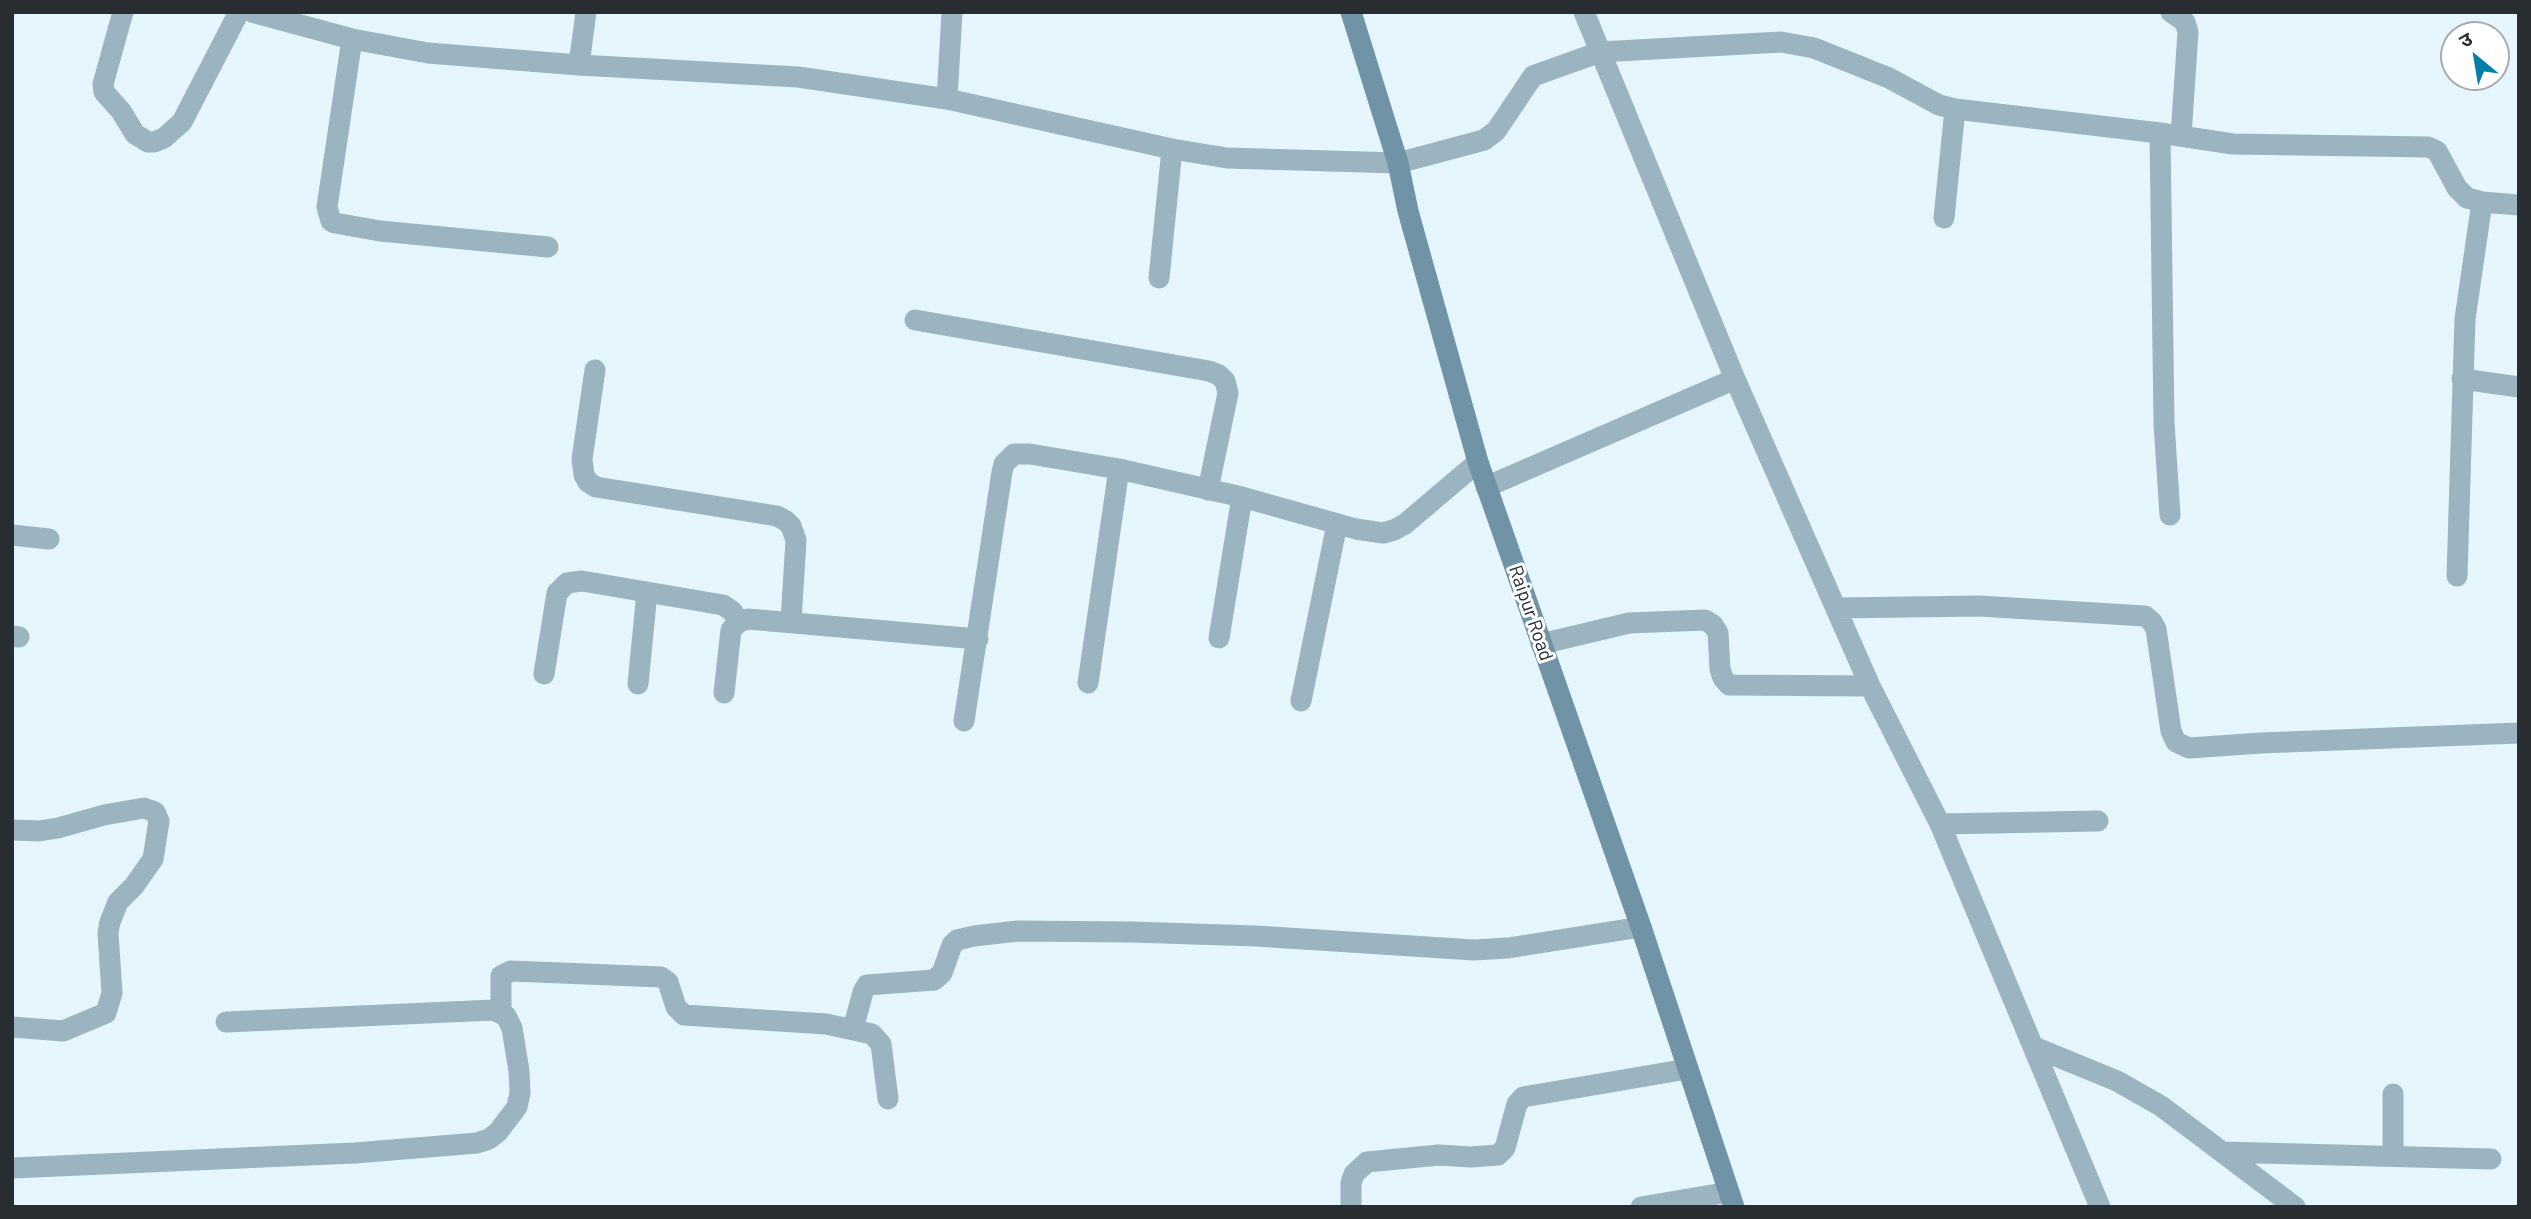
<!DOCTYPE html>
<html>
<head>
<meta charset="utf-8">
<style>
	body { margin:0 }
	#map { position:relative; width:2531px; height:1219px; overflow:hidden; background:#e5f6fe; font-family:Barlow,"Noto Sans Devanagari",sans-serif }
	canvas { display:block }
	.frame { position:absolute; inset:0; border:14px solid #272d30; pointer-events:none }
	.north { position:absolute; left:2440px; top:21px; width:70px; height:70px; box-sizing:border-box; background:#fff; border:2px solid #a9abac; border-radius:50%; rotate:330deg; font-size:19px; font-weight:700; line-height:28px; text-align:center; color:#272d30 }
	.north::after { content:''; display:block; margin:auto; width:24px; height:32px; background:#017fa5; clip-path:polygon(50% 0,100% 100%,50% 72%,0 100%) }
</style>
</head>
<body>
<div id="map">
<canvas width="2531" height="1219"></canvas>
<div class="frame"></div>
<div class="north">उ</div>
</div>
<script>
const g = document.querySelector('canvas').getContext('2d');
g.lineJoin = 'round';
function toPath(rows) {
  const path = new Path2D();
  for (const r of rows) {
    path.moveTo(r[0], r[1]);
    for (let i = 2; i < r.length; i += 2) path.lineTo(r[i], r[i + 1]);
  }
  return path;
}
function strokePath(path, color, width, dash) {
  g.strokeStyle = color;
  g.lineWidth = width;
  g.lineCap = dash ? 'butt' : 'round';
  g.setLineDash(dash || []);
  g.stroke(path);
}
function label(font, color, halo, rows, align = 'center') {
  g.font = font + ' Barlow,sans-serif';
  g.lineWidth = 6;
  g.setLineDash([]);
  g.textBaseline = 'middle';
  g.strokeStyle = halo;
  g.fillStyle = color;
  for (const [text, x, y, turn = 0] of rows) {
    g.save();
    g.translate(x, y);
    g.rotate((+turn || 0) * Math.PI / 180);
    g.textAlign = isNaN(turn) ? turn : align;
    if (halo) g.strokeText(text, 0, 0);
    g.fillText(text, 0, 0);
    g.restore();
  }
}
strokePath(toPath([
	[123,12,103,84,104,92,121,111,135,134,148,142,154,142,164,138,182,122,239,12],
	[252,12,352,39,428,53,579,65,798,77,947,99,1172,149,1227,158,1398,163,1484,140,1496,131,1533,76,1600,52,1781,42,1814,48,1889,78,1939,105,1955,109,2160,133,2233,144,2428,147,2437,151,2457,188,2467,198,2482,202,2519,205],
	[1584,12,1735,379,1870,686,1940,824,2100,1207],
	[2171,12,2185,22,2188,32,2181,136],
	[352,39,327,207,331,221,335,223,380,231,548,247],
	[579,65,586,12],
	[947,99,952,12],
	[2160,133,2164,423,2170,515],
	[1944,218,1955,109],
	[1159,278,1172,149],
	[915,320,1209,371,1219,375,1225,381,1228,393,1208,490],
	[595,370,582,459,584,475,588,482,596,487,777,516,786,521,791,526,796,540,791,621],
	[2462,379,2519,387],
	[1486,487,1735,379],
	[12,535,49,539],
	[2457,576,2465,319,2482,202],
	[1837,608,1979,606,2145,616,2152,622,2156,629,2171,731,2176,742,2189,748,2261,743,2519,733],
	[12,636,19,637],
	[1219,638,1242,497],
	[1541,644,1629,623,1705,620,1713,625,1718,633,1720,669,1723,678,1729,685,1870,686],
	[544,674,557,593,567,583,582,581,723,605,732,611,739,622],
	[1088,683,1119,469],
	[638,684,647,592],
	[724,693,731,630,739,622,748,619,978,639],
	[1301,701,1337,524],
	[964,721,1002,472,1004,464,1014,454,1030,454,1119,469,1242,497,1356,529,1383,533,1394,530,1405,524,1478,462],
	[1940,824,2098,821],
	[12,830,39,831,58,828,104,815,144,808,155,812,159,821,153,859,134,886,118,902,110,922,108,933,112,993,106,1013,63,1031,12,1027],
	[501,1013,501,976,511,971,661,977,668,982,676,1007,684,1015,826,1024,872,1034,881,1044,888,1099],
	[853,1029,863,992,867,985,934,980,942,973,952,945,957,940,974,936,1018,931,1131,932,1256,936,1474,950,1508,948,1641,927],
	[2034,1047,2117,1081,2161,1106,2295,1207],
	[2393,1094,2393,1155],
	[2222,1152,2491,1159],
	[12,1168,355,1153,477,1143,489,1139,498,1132,517,1107,520,1093,519,1071,512,1028,506,1016,494,1010,226,1022],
	[1351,1207,1351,1183,1354,1174,1367,1162,1439,1155,1471,1157,1498,1155,1505,1148,1517,1104,1523,1097,1687,1069],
	[1641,1207,1729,1192]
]), '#9bb4bf', 21);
strokePath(toPath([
	[1351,12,1398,163,1408,211,1478,462,1641,927,1734,1207]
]), '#7094a5', 21);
label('19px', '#272d30', '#fff', [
	["Raipur Road",1531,613,71]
]);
</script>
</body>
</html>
